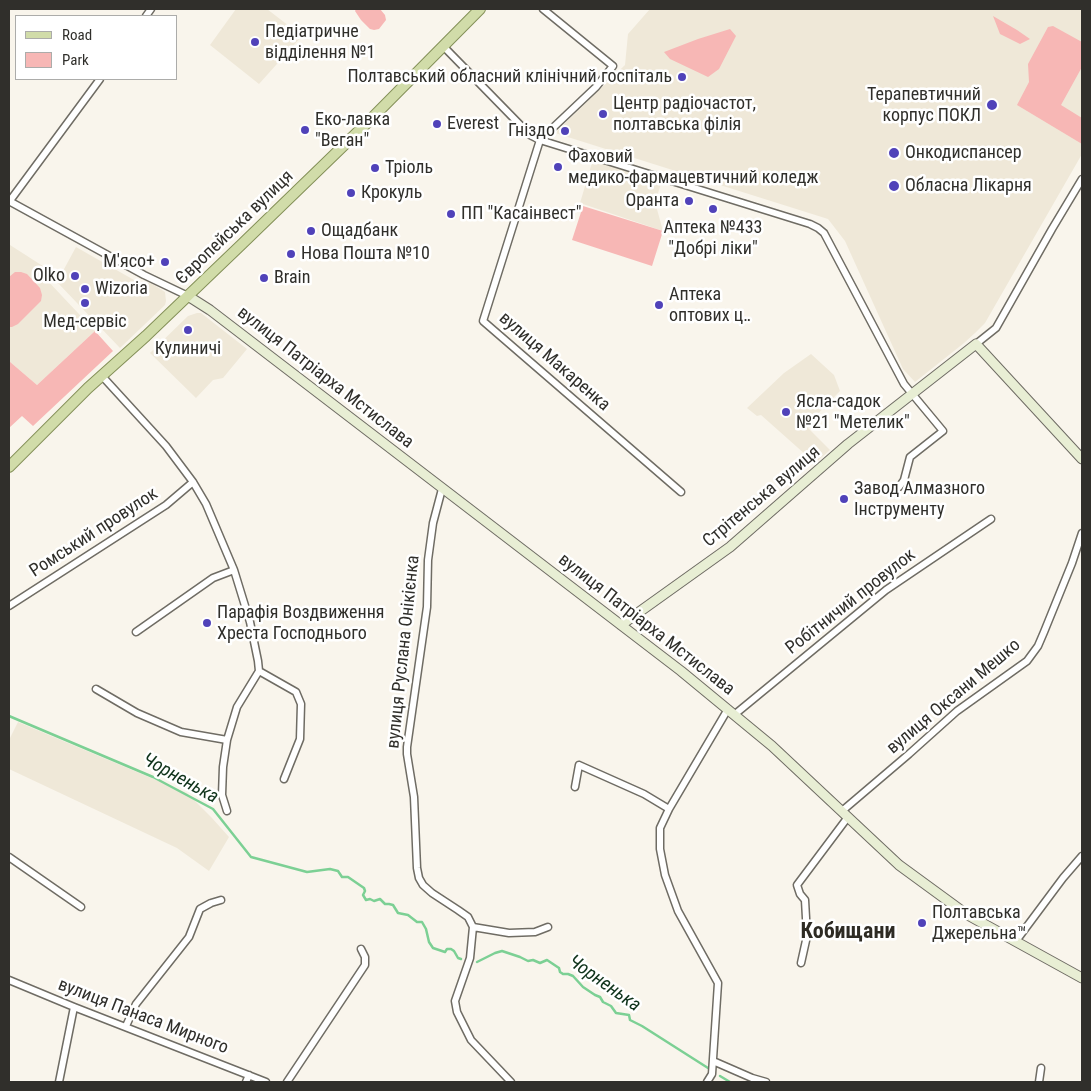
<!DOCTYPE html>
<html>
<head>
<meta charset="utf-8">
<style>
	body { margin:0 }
	#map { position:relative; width:1091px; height:1091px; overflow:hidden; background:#f9f5ec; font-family:"Roboto Condensed",sans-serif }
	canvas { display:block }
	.frame { position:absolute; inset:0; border:10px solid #302f2b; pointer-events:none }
	.legend { position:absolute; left:15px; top:15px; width:162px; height:65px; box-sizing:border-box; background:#fff; border:1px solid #acacaa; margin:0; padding:6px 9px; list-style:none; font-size:15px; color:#302f2b }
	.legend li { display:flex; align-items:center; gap:10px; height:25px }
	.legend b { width:25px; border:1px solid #acacaa }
</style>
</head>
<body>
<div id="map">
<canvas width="1091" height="1091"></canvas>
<div class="frame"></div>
<ul class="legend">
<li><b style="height:6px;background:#d1dca9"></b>Road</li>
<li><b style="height:14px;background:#f7b7b5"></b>Park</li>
</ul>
</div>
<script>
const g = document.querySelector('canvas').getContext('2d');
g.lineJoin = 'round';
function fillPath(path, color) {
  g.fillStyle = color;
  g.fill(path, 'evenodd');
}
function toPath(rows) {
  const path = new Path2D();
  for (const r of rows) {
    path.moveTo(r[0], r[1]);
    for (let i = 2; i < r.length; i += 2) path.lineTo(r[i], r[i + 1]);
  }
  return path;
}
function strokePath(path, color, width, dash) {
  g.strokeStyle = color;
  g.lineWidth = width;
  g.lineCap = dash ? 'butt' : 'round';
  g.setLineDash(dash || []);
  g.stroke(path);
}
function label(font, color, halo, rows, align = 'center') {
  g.font = font + ' "Roboto Condensed",sans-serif';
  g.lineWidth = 5;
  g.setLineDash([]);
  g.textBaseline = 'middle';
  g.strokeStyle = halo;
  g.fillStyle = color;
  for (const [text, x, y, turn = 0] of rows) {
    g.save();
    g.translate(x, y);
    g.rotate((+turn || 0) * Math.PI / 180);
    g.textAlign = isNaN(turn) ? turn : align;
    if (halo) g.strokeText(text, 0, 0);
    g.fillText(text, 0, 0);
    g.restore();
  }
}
fillPath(toPath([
	[236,9,267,9,302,36,259,84,210,45],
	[650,9,1082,9,1082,154,985,323,975,333,964,343,915,382,903,369,845,241,828,219,555,133,625,65,628,34],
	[594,156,663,178,655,202,663,231,580,203],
	[10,245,49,270,45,278,95,331,37,385,9,361,9,247],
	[76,247,141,284,151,283,165,292,166,301,165,305,120,348,57,282],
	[197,313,201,313,247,349,223,378,213,380,196,398,150,353,188,316],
	[811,354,834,375,840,391,806,426,830,450,815,463,761,415,757,416,747,408,784,373],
	[18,722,187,793,212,818,229,837,209,871,177,848,9,769,9,740]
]), '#efe8d8');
fillPath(toPath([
	[356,9,380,9,385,15,386,20,379,29,374,30,370,29,361,20,355,11],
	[993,16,1017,30,1030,39,1020,44,1000,34],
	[1053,26,1082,42,1082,67,1061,105,1082,118,1082,144,1017,105,1029,82,1028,64,1048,27],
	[730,29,736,36,719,69,708,77,670,59,664,52,698,39],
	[583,206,663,231,652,266,572,240],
	[15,272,21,272,27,274,40,288,42,295,41,301,18,324,12,327,9,327,9,277],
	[95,331,113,351,33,426,22,416,9,428,9,361,37,385]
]), '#f7b7b5');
strokePath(toPath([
	[9,716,153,777,213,809,251,857,307,872,330,869,338,871,342,877,348,877,364,888,365,891,363,895,366,900,370,899,374,901,380,899,385,904,389,904,393,905,398,913,408,915,417,922,422,922,426,929,429,942,433,948,445,952,447,949,451,949,454,951,458,958,461,959],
	[477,962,495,953,502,951,520,957,528,961,533,960,540,963,547,960,559,968,560,972,563,974,568,974,573,976,583,987,595,995,600,997,603,1002,611,1006,616,1013,629,1015,630,1020,642,1026,708,1068],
	[720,1076,730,1082]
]), '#7cd094', 2.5);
const street = toPath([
	[543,9,613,66,596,87,540,140,483,321,681,492],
	[146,16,151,9],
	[444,47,530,135,540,140,810,224,818,228,824,233,904,384,943,431,910,457,904,480,899,487],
	[9,201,144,275,188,296],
	[9,202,100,79],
	[976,344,996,328,1052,229,1082,179],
	[102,376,166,446,193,482,206,504,234,570,250,622,258,661,259,671,237,707,227,740,223,767,222,795,227,811],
	[442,489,433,523,428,560,427,607,407,747,407,754,414,797,417,868,419,878,423,885,432,893,458,910,468,917,473,927,509,933,535,932,548,927],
	[9,606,166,505,193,482],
	[136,632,213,578,234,570],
	[259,671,296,692,301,704,300,739,284,779],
	[96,689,137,713,181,732,227,740],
	[734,715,886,590,991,519],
	[575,787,579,765,644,794,669,809],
	[842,811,909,754,957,711,1027,661,1038,646,1044,632,1072,563,1082,533],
	[9,857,81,907],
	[473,927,470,958,455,1001,457,1012,471,1040,511,1082],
	[1016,941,1063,878,1082,856],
	[801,963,807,936,805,900,800,894,797,885,848,817],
	[9,980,74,1007,266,1082],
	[126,1026,136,1004,189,937,200,909,211,903,221,900],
	[713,1061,752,1078,766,1082],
	[59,1082,74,1007],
	[246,1082,249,1075],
	[287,1082,365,965,365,957,361,949],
	[707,1082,712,1074,718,983,678,911,665,875,660,849,660,828,669,809,728,709],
	[1039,1082,1041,1068]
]);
const secondary = toPath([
	[188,296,210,310,681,671,772,746,899,865,966,914,1082,978],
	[621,625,730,547,848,444,976,344,1082,459]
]);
const primary = toPath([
	[9,467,88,388,146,336,242,244,369,121,480,9]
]);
strokePath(street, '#6f6c64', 9);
strokePath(secondary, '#6f6c64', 11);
strokePath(primary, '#849058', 12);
strokePath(street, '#fff', 6);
strokePath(secondary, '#e8eed4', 9);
strokePath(primary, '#d1dca9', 10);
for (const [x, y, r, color] of [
	[255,42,5,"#5042b9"],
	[682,77,5,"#5042b9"],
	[992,105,6,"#5042b9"],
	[603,114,5,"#5042b9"],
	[437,124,5,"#5042b9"],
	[305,130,5,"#5042b9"],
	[565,131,5,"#5042b9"],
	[894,153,6,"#5042b9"],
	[558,167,5,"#5042b9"],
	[375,168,5,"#5042b9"],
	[894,186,6,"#5042b9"],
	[351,193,5,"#5042b9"],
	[689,201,5,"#5042b9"],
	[713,209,5,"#5042b9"],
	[451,214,5,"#5042b9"],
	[311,231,5,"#5042b9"],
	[291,254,5,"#5042b9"],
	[165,262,5,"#5042b9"],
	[75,276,5,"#5042b9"],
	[264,278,5,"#5042b9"],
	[85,289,5,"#5042b9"],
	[85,303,5,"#5042b9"],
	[659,305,5,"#5042b9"],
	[188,330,5,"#5042b9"],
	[786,412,5,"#5042b9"],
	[844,499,5,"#5042b9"],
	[207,623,5,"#5042b9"],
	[922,923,5,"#5042b9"]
]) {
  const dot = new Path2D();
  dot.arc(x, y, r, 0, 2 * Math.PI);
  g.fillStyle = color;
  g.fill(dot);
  strokePath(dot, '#fff', 2);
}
label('18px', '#302f2b', '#fff', [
	["Педіатричне",265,32],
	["відділення №1",265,53],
	["Полтавський обласний клінічний госпіталь",672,77,"right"],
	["Терапевтичний",981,95,"right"],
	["корпус ПОКЛ",981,116,"right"],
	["Центр радіочастот,",613,104],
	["полтавська філія",613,125],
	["Еко-лавка",315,120],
	["\"Веган\"",315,141],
	["Everest",447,124],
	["Гніздо",555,131,"right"],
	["Онкодиспансер",905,153],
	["Фаховий",568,157],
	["медико-фармацевтичний коледж",568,178],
	["Тріоль",385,168],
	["Обласна Лікарня",905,186],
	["Крокуль",361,193],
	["Оранта",679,201,"right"],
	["ПП \"Касаінвест\"",461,214],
	["Аптека №433",713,228,"center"],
	["\"Добрі ліки\"",713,249,"center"],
	["Ощадбанк",321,231],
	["Нова Пошта №10",301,254],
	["М'ясо+",155,262,"right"],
	["Olko",65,276,"right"],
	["Brain",274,278],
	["Wizoria",95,289],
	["Аптека",669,295],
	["оптових ц‥",669,316],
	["Мед-сервіс",85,322,"center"],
	["Кулиничі",188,349,"center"],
	["Ясла-садок",796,402],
	["№21 \"Метелик\"",796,423],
	["Завод Алмазного",854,489],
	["Інструменту",854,510],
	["Парафія Воздвиження",217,613],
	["Хреста Господнього",217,634],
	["Полтавська",932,913],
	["Джерельна™",932,934]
], 'left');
label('18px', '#302f2b', '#fff', [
	["Європейська вулиця",235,228,-44],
	["вулиця Макаренка",554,362,41],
	["вулиця Патріарха Мстислава",325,378,38],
	["Стрітенська вулиця",762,497,-40],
	["Ромський провулок",94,533,-33],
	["Робітничий провулок",851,602,-38],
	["вулиця Патріарха Мстислава",646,625,38],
	["вулиця Руслана Онікієнка",404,652,-84],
	["вулиця Оксани Мешко",954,697,-40],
	["вулиця Панаса Мирного",143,1017,21]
]);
label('italic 19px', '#0f331b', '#fff', [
	["Чорненька",180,779,29],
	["Чорненька",604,984,35]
]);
label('bold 22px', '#2e2b24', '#fff', [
	["Кобищани",848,932]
]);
</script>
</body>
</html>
